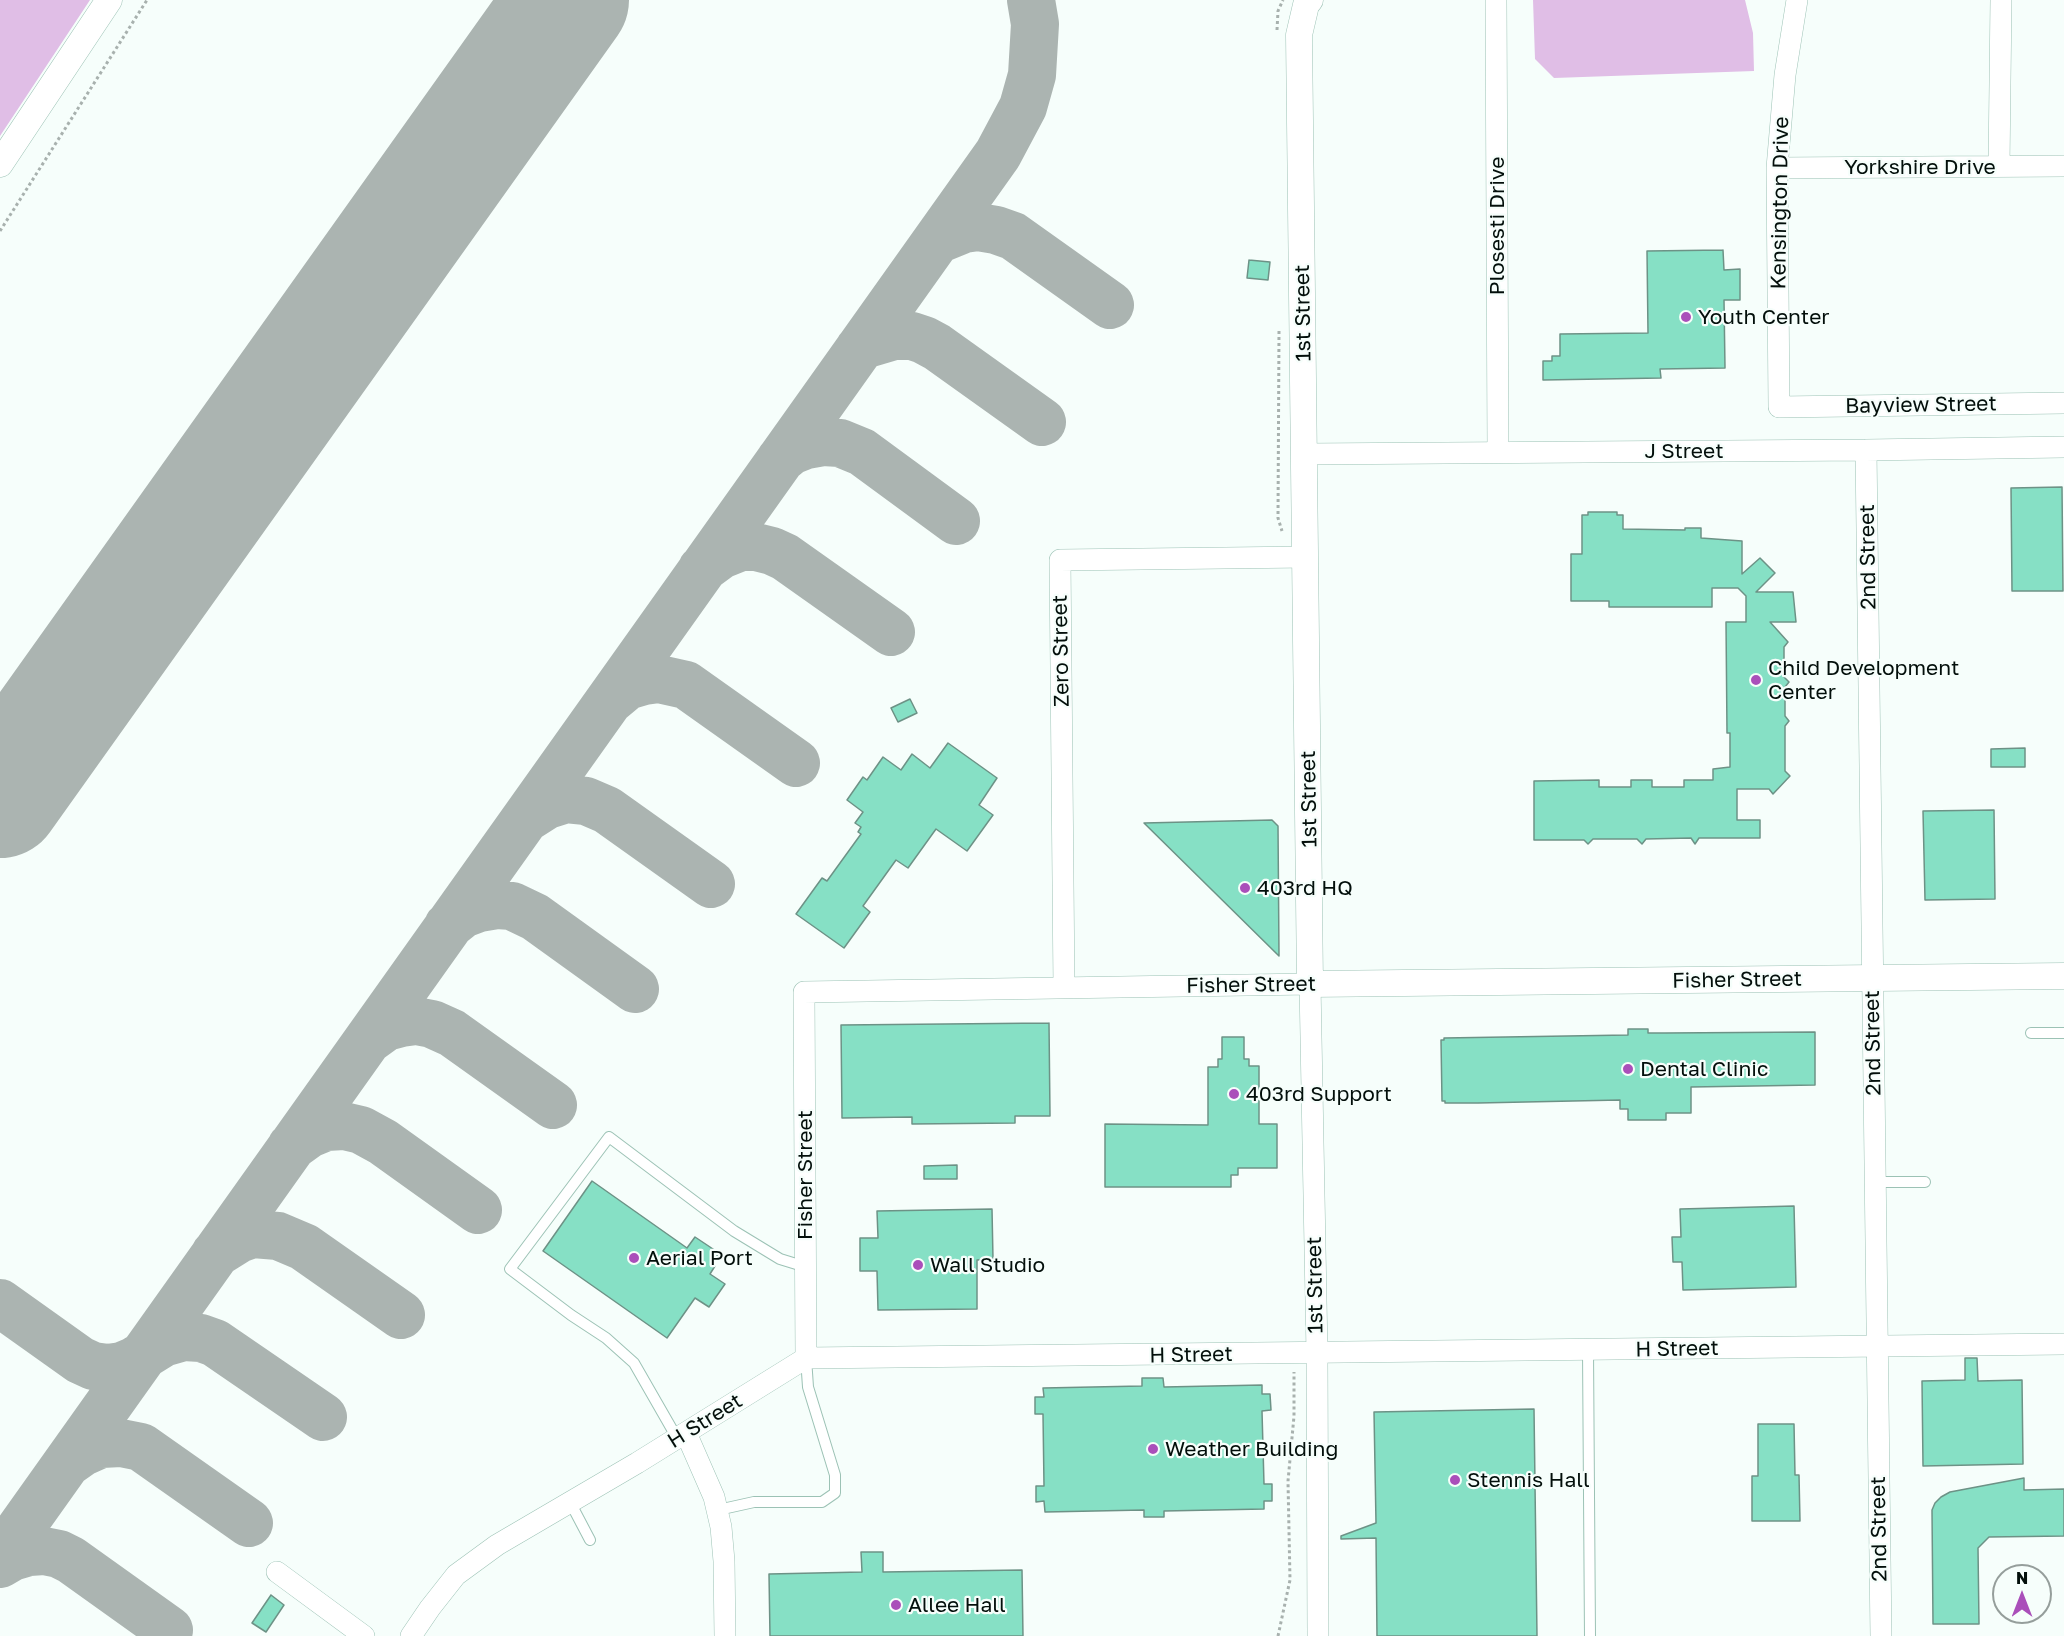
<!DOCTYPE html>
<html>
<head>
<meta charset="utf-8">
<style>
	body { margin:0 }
	#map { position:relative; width:2064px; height:1636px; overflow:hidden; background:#f6fefb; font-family:"Golos Text",sans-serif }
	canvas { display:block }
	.north { position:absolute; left:1992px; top:1564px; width:60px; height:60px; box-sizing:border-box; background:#f6fefb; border:2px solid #959e9b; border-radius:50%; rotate:0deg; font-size:16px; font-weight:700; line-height:24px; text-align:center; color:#030f0b }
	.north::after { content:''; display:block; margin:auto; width:21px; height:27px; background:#aa4fba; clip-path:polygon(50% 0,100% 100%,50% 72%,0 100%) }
</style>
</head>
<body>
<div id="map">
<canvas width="2064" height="1636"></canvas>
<div class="north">N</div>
</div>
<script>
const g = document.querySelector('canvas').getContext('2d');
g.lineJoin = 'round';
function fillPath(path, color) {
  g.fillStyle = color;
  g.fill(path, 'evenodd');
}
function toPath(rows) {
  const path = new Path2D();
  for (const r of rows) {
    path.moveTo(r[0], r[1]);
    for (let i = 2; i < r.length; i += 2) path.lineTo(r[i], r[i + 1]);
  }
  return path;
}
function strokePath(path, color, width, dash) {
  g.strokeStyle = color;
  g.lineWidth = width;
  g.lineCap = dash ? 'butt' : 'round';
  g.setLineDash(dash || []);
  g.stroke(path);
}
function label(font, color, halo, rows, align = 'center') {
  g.font = font + ' "Golos Text",sans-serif';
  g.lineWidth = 4.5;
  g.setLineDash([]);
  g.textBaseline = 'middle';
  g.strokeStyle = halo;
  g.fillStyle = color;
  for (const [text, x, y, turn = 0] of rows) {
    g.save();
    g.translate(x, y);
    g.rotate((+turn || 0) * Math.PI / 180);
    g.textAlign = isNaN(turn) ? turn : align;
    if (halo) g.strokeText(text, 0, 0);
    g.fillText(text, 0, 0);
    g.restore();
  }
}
fillPath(toPath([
	[0,0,90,0,0,136],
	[1533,0,1745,0,1753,33,1754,71,1554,78,1535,59]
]), '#e0bee6');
strokePath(toPath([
	[937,240,964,229,978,227,996,230,1013,236,1110,305],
	[859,349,867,344,894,336,912,336,924,340,937,347,1042,422],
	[780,460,791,451,806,445,823,442,840,443,862,452,956,521],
	[702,569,721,555,741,547,756,547,772,551,785,557,891,632],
	[609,701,627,686,644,681,659,679,686,685,796,763],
	[525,819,547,805,566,799,586,801,607,810,711,884],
	[448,926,463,914,479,908,497,905,512,906,535,917,635,989],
	[368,1040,386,1027,401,1023,416,1021,432,1024,452,1033,553,1105],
	[291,1147,309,1134,326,1127,344,1126,361,1130,383,1142,478,1210],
	[215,1254,239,1239,253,1234,278,1236,304,1247,401,1315],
	[0,1303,80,1360,93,1366,108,1368,122,1366,134,1361,163,1343,184,1337,201,1338,215,1343,323,1417],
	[66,1464,83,1452,101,1444,121,1443,141,1447,249,1523],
	[0,1557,998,154,1023,107,1032,75,1035,24,1031,0],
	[0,1564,12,1557,29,1552,44,1551,59,1554,71,1560,169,1630]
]), '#abb4b1', 48);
strokePath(toPath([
	[0,797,568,0]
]), '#abb4b1', 122);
const building = toPath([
	[1723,250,1724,270,1740,269,1740,300,1724,300,1725,368,1660,369,1661,378,1543,380,1543,361,1552,361,1552,356,1560,356,1560,334,1648,333,1647,251,1723,250],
	[1249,260,1270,262,1268,280,1247,278,1249,260],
	[2062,487,2063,591,2012,591,2011,488,2062,487],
	[1588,512,1617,512,1617,515,1623,515,1623,529,1685,530,1685,528,1701,528,1701,538,1742,541,1742,574,1760,558,1775,573,1756,592,1793,592,1796,622,1770,622,1788,642,1784,647,1784,677,1789,682,1785,687,1785,716,1789,721,1785,726,1785,771,1790,776,1773,794,1769,789,1737,789,1737,820,1760,820,1760,838,1699,838,1695,844,1691,838,1646,839,1642,844,1637,839,1593,839,1588,844,1584,840,1534,840,1534,781,1599,780,1599,787,1631,787,1631,780,1652,780,1652,787,1684,787,1684,780,1713,780,1713,769,1730,767,1730,733,1727,733,1726,622,1746,622,1746,596,1738,588,1712,588,1712,607,1609,607,1609,601,1571,601,1571,554,1582,554,1582,515,1588,515,1588,512],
	[910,699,917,713,898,722,891,708,910,699],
	[948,743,997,778,979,805,993,815,967,851,936,829,908,868,896,860,863,906,870,912,844,948,796,914,822,878,827,881,861,834,858,832,861,827,855,823,863,812,847,800,863,777,867,780,883,757,901,770,912,754,930,768,948,743],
	[2025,748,2025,767,1991,767,1991,749,2025,748],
	[1994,810,1995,899,1925,900,1923,811,1994,810],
	[1272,820,1278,826,1279,956,1144,823,1272,820],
	[1049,1023,1050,1116,1015,1116,1015,1123,912,1124,912,1117,842,1118,841,1025,1049,1023],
	[1628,1029,1648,1029,1648,1033,1665,1033,1815,1032,1815,1085,1691,1087,1691,1113,1666,1113,1666,1120,1628,1120,1628,1109,1620,1109,1620,1100,1478,1103,1445,1103,1445,1101,1442,1101,1441,1040,1444,1040,1444,1038,1628,1035,1628,1029],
	[1222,1037,1244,1037,1244,1059,1249,1059,1249,1066,1259,1066,1259,1124,1277,1124,1277,1168,1238,1168,1238,1175,1231,1175,1231,1187,1105,1187,1105,1124,1208,1125,1208,1067,1218,1067,1218,1059,1222,1059,1222,1037],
	[957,1165,957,1179,924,1179,924,1166,957,1165],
	[592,1181,687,1248,695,1237,719,1253,712,1263,715,1266,710,1274,725,1284,709,1307,695,1298,667,1338,543,1251,592,1181],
	[1794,1206,1796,1287,1683,1290,1682,1262,1673,1262,1672,1237,1681,1237,1680,1209,1794,1206],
	[992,1209,993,1259,977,1260,977,1309,878,1310,877,1271,860,1271,860,1238,878,1238,877,1211,992,1209],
	[1965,1358,1977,1358,1978,1381,2022,1380,2023,1464,1923,1466,1922,1381,1965,1380,1965,1358],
	[1142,1378,1163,1378,1164,1387,1262,1385,1262,1394,1270,1394,1271,1410,1262,1411,1264,1484,1272,1484,1272,1501,1264,1501,1264,1509,1164,1511,1164,1517,1144,1517,1144,1510,1045,1512,1044,1501,1036,1502,1036,1486,1044,1486,1043,1414,1035,1414,1035,1397,1044,1397,1043,1388,1142,1386,1142,1378],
	[1534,1409,1537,1636,1377,1636,1376,1538,1341,1539,1341,1536,1376,1523,1374,1412,1534,1409],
	[1758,1424,1794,1424,1795,1475,1799,1475,1800,1521,1752,1521,1752,1476,1758,1476,1758,1424],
	[2024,1478,2024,1490,2064,1489,2064,1536,1989,1537,1978,1548,1979,1624,1933,1624,1932,1510,1935,1503,1941,1497,1950,1492,2024,1478],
	[861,1552,883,1552,883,1572,1022,1570,1023,1636,770,1636,769,1574,862,1572,861,1552],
	[271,1595,284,1605,266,1632,252,1623,271,1595]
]);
fillPath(building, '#86e0c5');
strokePath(building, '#6d9286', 1.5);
const service = toPath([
	[2031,1033,2064,1033],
	[1875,1182,1925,1182],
	[1588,1350,1590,1636],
	[677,1438,634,1363,606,1338,571,1315,510,1269,609,1137,734,1231,780,1259,806,1267],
	[570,1502,590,1540],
	[718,1510,754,1502,822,1502,835,1493,835,1475,808,1387,806,1358]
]);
const minor = toPath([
	[1496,0,1498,452],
	[1797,0,1785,75,1777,168,1779,407,2064,403],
	[1999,166,2001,0],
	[1777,168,2064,166],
	[1866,450,1881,1636],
	[1305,454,1866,450,2064,447],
	[1064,988,1060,560,1307,557],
	[806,1358,804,992,1310,984,1317,1353,1318,1636],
	[686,1433,714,1497,721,1527,724,1561,725,1636],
	[277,1572,364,1636],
	[411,1636,430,1608,456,1575,497,1545,637,1463,806,1358,2064,1344]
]);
const tertiary = toPath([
	[1310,0,1306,5,1299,35,1310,984,2064,976],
	[0,164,109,0]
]);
strokePath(service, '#9cc2b5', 12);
strokePath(minor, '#9cc2b5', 22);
strokePath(tertiary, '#9cc2b5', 27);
strokePath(toPath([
	[1277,30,1278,11,1283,0],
	[0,231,147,0],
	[1279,331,1278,518,1282,531],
	[1278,1636,1290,1580,1288,1481,1294,1416,1294,1372]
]), '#a8b1ae', 3, [3, 3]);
strokePath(service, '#fff', 10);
strokePath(minor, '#fff', 21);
strokePath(tertiary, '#fff', 26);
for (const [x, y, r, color] of [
	[1686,317,6,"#aa4fba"],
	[1756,680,6,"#aa4fba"],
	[1245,888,6,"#aa4fba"],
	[1628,1069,6,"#aa4fba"],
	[1234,1094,6,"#aa4fba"],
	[634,1258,6,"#aa4fba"],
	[918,1265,6,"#aa4fba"],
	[1153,1449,6,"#aa4fba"],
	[1455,1480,6,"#aa4fba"],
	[896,1605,6,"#aa4fba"]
]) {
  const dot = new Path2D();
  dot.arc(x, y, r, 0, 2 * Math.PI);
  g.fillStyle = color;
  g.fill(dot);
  strokePath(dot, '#f6fefb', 2);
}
label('21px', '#030f0b', '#f6fefb', [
	["Yorkshire Drive",1920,167],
	["Kensington Drive",1780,203,-89],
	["Plosesti Drive",1497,226,-90],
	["1st Street",1303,313,-91],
	["Bayview Street",1921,405,-1],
	["J Street",1684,451],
	["2nd Street",1868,557,-91],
	["Zero Street",1061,651,-91],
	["1st Street",1309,799,-91],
	["Fisher Street",1737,980,-1],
	["Fisher Street",1251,985,-1],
	["2nd Street",1873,1043,-91],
	["Fisher Street",805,1175,-90],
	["1st Street",1315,1285,-91],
	["H Street",1677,1349,-1],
	["H Street",1191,1355,-1],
	["H Street",705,1421,-32],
	["2nd Street",1879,1529,-91]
]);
label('21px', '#030f0b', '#f6fefb', [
	["Youth Center",1698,317],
	["Child Development",1768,668],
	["Center",1768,692],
	["403rd HQ",1257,888],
	["Dental Clinic",1640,1069],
	["403rd Support",1246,1094],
	["Aerial Port",646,1258],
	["Wall Studio",930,1265],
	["Weather Building",1165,1449],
	["Stennis Hall",1467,1480],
	["Allee Hall",908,1605]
], 'left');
</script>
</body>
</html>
